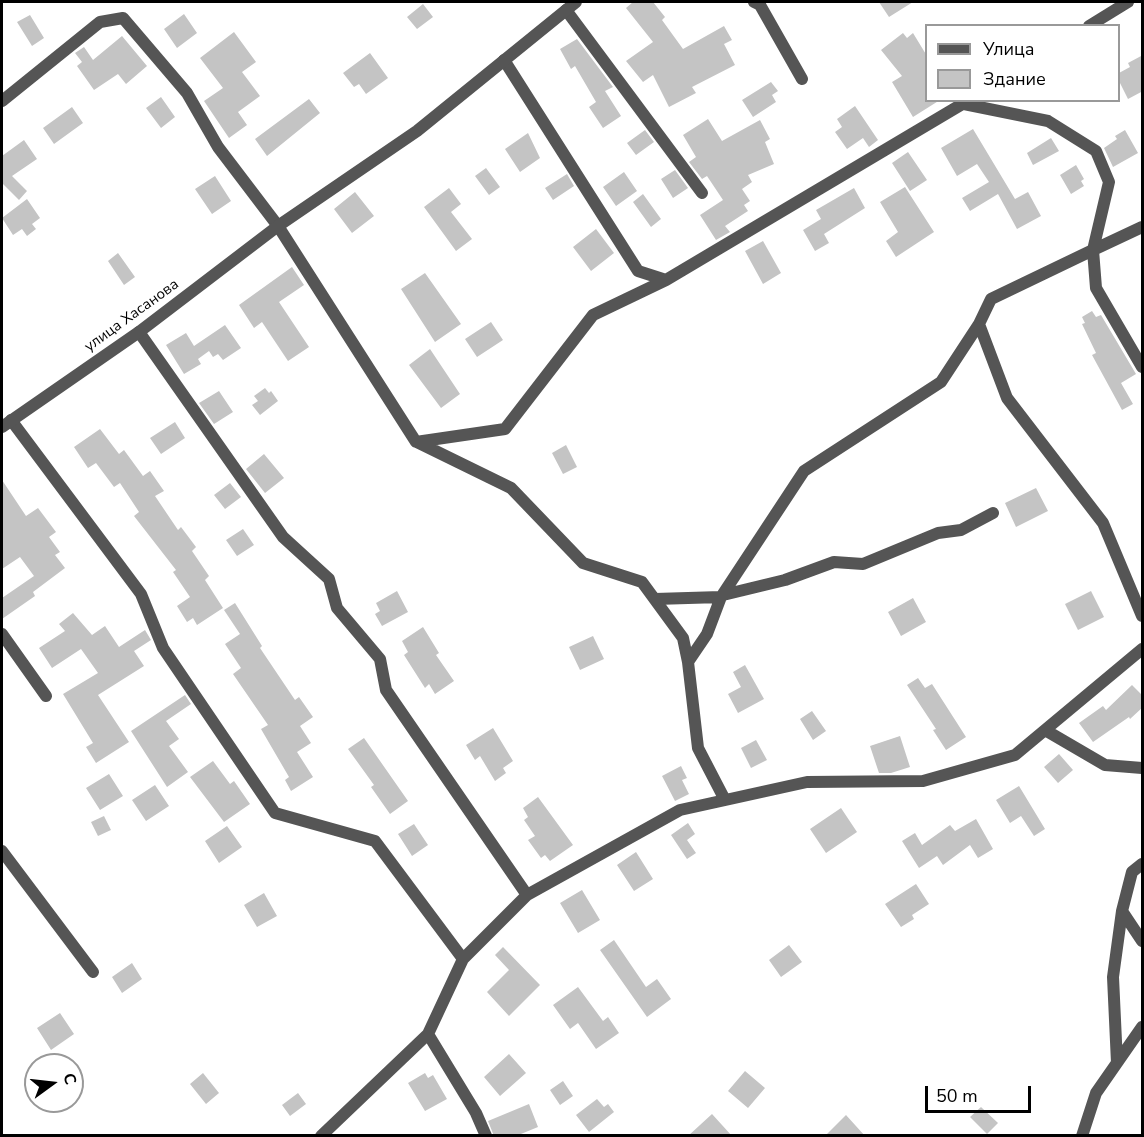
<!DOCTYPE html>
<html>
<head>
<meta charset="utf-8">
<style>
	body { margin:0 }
	#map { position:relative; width:1144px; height:1137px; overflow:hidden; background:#fff; font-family:"Nunito Sans",sans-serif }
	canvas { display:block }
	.frame { position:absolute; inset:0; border:3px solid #000; pointer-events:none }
	.legend { position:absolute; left:925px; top:24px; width:195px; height:78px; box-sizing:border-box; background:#fff; border:2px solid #999; margin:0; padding:8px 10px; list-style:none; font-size:18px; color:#000 }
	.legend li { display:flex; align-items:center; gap:12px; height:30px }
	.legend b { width:30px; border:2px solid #999 }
	.north { position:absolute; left:24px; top:1053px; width:60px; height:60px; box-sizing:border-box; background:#fff; border:2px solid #999; border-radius:50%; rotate:75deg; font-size:16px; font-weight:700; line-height:24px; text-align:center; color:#000 }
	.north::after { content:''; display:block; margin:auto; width:21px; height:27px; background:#000; clip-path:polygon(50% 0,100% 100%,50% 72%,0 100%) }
	.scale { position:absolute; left:925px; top:1086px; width:106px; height:27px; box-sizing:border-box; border:3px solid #000; border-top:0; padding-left:8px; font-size:18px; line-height:21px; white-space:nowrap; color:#000; -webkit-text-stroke:4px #fff; paint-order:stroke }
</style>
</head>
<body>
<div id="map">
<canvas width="1144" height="1137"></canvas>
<div class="frame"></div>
<ul class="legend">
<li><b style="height:8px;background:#555"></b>Улица</li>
<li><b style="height:16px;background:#c4c4c4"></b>Здание</li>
</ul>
<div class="north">С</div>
<div class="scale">50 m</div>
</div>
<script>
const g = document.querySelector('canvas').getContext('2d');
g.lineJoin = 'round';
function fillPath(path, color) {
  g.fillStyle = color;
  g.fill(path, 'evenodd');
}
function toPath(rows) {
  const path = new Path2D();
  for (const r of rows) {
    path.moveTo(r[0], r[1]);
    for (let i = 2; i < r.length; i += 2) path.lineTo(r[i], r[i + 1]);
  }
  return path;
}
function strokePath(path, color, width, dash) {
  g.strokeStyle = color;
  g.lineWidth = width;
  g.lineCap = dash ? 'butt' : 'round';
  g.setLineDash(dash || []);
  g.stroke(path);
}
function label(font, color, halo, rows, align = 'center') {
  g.font = font + ' "Nunito Sans",sans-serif';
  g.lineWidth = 5;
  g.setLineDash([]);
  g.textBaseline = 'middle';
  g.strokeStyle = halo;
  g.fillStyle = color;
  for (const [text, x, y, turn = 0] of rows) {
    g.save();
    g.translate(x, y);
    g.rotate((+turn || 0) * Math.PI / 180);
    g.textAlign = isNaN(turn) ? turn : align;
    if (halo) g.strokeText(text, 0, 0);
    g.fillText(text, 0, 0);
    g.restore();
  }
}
fillPath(toPath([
	[633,2,653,2,665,17,662,20,683,49,724,26,732,40,724,44,735,65,692,87,696,93,669,107,653,75,643,82,626,61,653,42,626,8],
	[879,2,913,2,889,17],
	[423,4,433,17,417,29,407,17],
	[184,14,197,33,177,48,164,29],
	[30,15,44,38,32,46,17,22],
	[234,32,256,62,242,72,260,96,238,112,247,125,229,138,204,101,223,88,200,58],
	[903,33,907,38,913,33,927,56,927,100,940,100,913,117,892,82,902,76,881,50],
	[122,36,147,66,126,84,118,74,94,90,77,66,82,62,75,53,84,47,93,60],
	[577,39,613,87,605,91,621,116,603,128,589,107,596,102,575,66,571,69,560,49],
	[370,53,388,78,366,94,359,84,354,87,343,73],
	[1143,55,1143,91,1128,99,1119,81,1119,73,1130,67,1128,63],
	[771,82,778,91,772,95,776,102,753,117,742,100],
	[161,97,175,117,161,128,146,108],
	[309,99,320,113,267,156,255,139],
	[855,106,878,140,869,147,863,138,847,149,835,132,842,127,837,119],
	[72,107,83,123,54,144,43,128],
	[708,119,722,141,760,120,770,139,765,142,774,164,748,175,752,182,742,189,750,201,744,205,748,211,725,226,730,232,716,240,700,215,723,200,707,176,702,179,689,162,696,157,683,135],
	[973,129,1015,199,1028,192,1041,216,1017,229,998,194,970,211,962,198,989,182,977,164,957,176,941,148],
	[645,130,654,142,636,155,627,143],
	[1125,130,1138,153,1113,167,1104,148,1117,139,1115,136],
	[528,133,540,158,520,172,505,149],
	[1051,138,1059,151,1033,165,1027,153],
	[24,140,37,159,12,176,27,191,19,200,2,183,2,156],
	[908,152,927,180,910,191,892,163],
	[1076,165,1084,179,1081,181,1084,186,1071,194,1060,175],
	[486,168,500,187,489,195,475,176],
	[675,170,688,188,673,198,661,179],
	[624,172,637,191,616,206,603,187],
	[567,174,574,186,553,200,545,188],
	[215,176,231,201,212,214,195,189],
	[905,187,934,232,896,257,886,241,898,232,880,202],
	[449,188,461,204,451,212,472,239,456,251,424,207],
	[854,188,865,208,824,234,829,243,815,251,803,230,821,219,816,210],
	[355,192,374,216,352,233,334,209],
	[643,194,661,219,651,227,633,202],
	[27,199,40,218,32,224,36,229,27,236,22,229,13,235,2,218],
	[596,229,614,253,591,271,573,247],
	[763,241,781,273,763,284,745,251],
	[118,253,135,277,124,285,108,261],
	[292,267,304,285,279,302,309,347,288,361,262,322,254,328,239,305],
	[425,273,461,324,435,342,401,289],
	[1092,311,1096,317,1101,315,1136,374,1121,383,1133,404,1122,410,1092,355,1096,353,1082,324,1085,323,1082,317],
	[491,322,503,340,477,357,465,339],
	[225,325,241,348,223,360,218,354,213,357,209,351,198,359,201,364,184,374,166,345,186,333,194,346],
	[430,349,460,394,441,408,409,365],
	[265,388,269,393,271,391,278,401,260,415,252,405,258,401,254,396],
	[219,391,233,412,214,424,199,403],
	[175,422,185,438,161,454,150,438],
	[100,429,119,454,124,450,143,476,150,471,164,491,155,496,178,530,181,527,196,547,192,551,209,576,205,580,223,608,197,625,193,618,187,622,177,606,190,597,173,572,176,570,134,516,139,512,120,483,114,487,96,463,88,468,74,447],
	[566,445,577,467,563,474,552,453],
	[264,454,284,478,265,493,246,469],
	[2,480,26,516,38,508,56,532,49,537,60,552,55,555,65,568,33,592,35,596,2,619,2,598,34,576,20,557,2,569],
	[230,483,241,497,225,509,214,495],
	[1036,488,1048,511,1016,527,1005,503],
	[243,529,254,545,237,556,226,540],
	[397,591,408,612,382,626,375,614,380,611,376,603],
	[1091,591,1104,617,1078,630,1065,604],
	[913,598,926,622,901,636,888,612],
	[235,603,262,646,260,648,295,700,299,697,313,717,300,726,311,743,297,752,313,777,291,791,285,780,289,777,261,729,268,725,233,674,241,668,225,644,240,634,224,610],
	[73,613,92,635,105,626,119,647,145,630,151,640,134,651,144,666,98,695,129,742,96,763,86,747,93,743,63,694,98,673,81,649,52,668,39,648,65,631,59,624],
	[423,627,439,653,436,655,454,681,435,694,429,684,425,688,404,655,408,652,402,641],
	[593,636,604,659,580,670,569,647],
	[745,665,764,699,738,713,728,694,741,687,733,672],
	[918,678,925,688,932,684,966,737,946,750,933,730,936,729,907,685],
	[1132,685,1143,696,1143,707,1130,719,1129,717,1093,742,1079,723,1103,706,1106,710],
	[185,695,191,704,166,721,179,739,169,746,188,772,167,787,131,731],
	[812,711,826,731,813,740,800,719],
	[493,728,513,761,503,768,506,773,495,781,480,756,475,760,466,745],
	[900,736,910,767,891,773,879,773,870,746],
	[364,738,408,801,390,814,371,787,374,785,348,749],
	[756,740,767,760,751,768,741,748],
	[1059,754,1073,770,1058,783,1044,767],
	[213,761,230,784,234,781,250,804,224,822,190,777],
	[681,766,687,778,682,780,689,794,675,801,662,776],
	[109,774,123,796,100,810,86,788],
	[155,785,169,806,146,821,132,800],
	[1019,786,1045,829,1034,836,1021,816,1010,823,996,800],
	[538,797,573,845,550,861,545,855,541,858,528,840,535,836,524,820,528,817,523,808],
	[841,808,857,832,826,853,810,829],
	[104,816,111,830,98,836,91,822],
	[976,819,993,849,978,858,970,845,943,865,937,856,919,868,902,841,915,833,922,845,950,825,955,831],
	[688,823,695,834,687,840,696,853,687,859,671,835],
	[414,824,428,845,412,856,398,834],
	[227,826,242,847,219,863,205,841],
	[636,852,653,879,634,891,617,865],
	[916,884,929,904,912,915,914,919,901,927,885,904],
	[582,890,600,920,578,933,560,903],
	[264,893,277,916,257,927,244,905],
	[614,940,646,987,657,979,671,999,647,1017,600,950],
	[789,945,802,962,781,977,769,960],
	[503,947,540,985,509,1016,487,992,509,970,495,955],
	[132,963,142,979,122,993,112,977],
	[578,987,603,1021,608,1017,619,1033,596,1049,578,1023,570,1029,553,1005],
	[60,1013,74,1034,51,1050,37,1028],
	[509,1054,526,1073,500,1096,484,1077],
	[745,1071,765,1088,748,1108,728,1091],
	[203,1073,219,1093,206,1104,190,1084],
	[425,1073,428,1078,433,1075,447,1099,425,1111,408,1083],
	[563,1081,573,1096,560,1105,550,1090],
	[298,1093,306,1104,290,1116,282,1105],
	[597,1099,604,1107,608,1104,614,1112,589,1132,576,1115],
	[529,1104,538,1127,516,1136,494,1136,488,1121],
	[981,1107,998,1123,987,1134,970,1117],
	[712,1114,732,1136,688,1136],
	[846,1115,865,1136,825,1136]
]), '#c4c4c4');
strokePath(toPath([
	[754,2,760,5,802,79],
	[566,10,702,193],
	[1089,26,1128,2],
	[504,60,638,271,666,280,969,100],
	[2,101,100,22,123,18,187,93,218,147,278,226,416,442,505,429,593,315,666,280],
	[964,104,1048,121,1096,151,1109,182,1093,250,1142,227],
	[979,324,1007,398,1103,523,1142,616],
	[139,332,283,537,329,579,337,608,380,659,386,690,527,895],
	[11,420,141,594,163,648,275,813,375,841,463,959],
	[417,442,511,488,583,563,642,582,683,638,688,662,698,748,725,800],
	[723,595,785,580,834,562,863,564,938,533,961,530,993,513],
	[655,599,721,597,804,471,941,382,979,324,991,299,1093,250,1096,288,1142,367],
	[2,634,46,696],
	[688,662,707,634,721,597],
	[1045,730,1105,765,1142,768],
	[2,851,93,972],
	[1122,911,1142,941],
	[428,1034,463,959,527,895,680,810,807,782,923,781,1015,755,1142,649],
	[1117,1063,1113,977,1122,911,1132,872,1142,864],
	[321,1136,428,1034,476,1113,486,1136],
	[1082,1136,1096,1093,1142,1027]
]), '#555', 12);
strokePath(toPath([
	[2,427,139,332,278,226,417,131,576,2]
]), '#555', 12);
label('15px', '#000', '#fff', [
	["улица Хасанова",132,316,-36]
]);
</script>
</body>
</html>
